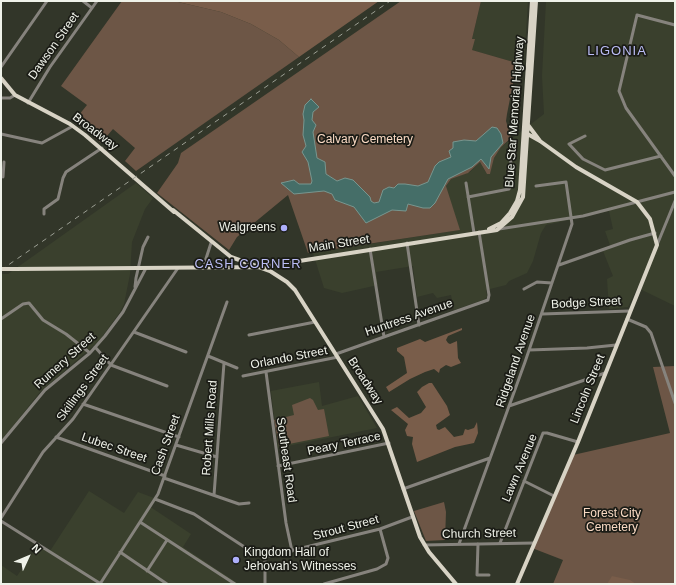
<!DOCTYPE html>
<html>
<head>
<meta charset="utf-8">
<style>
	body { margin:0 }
	#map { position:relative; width:676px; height:585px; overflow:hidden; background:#323629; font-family:Helvetica,sans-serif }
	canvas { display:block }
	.frame { position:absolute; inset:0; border:2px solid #eff2e9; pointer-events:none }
	.north { position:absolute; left:8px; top:537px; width:40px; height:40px; -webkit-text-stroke:3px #1b1c16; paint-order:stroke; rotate:46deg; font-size:11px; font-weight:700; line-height:16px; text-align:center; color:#eff2e9 }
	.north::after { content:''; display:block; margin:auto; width:14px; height:18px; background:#eff2e9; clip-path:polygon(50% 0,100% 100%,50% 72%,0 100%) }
</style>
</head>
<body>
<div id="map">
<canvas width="676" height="585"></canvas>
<div class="frame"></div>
<div class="north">N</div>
</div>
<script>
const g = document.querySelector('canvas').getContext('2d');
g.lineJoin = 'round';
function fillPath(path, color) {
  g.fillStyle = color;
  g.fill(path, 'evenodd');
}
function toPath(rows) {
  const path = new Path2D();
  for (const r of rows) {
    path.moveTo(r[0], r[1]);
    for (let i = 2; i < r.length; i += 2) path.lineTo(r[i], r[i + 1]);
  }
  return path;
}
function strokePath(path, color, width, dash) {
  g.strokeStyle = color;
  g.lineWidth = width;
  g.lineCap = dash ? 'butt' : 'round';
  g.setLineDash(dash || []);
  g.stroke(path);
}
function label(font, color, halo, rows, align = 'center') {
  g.font = font + ' Helvetica,sans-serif';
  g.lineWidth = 3.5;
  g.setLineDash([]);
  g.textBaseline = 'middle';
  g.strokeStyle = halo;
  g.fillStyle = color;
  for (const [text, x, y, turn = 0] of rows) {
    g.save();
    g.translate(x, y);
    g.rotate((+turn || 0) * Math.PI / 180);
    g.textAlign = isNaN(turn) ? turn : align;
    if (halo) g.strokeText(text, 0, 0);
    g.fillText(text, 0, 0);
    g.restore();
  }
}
fillPath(toPath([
	[481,1,528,1,524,65,472,50,472,39],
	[546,1,675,1,675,306,642,290,638,286,628,307,609,309,607,279,613,276,603,251,611,248,605,231,613,229,609,211,546,225,541,233,533,261,527,273,509,281,506,285,486,290,487,297,483,300,454,310,451,295,437,298,433,293,417,297,413,266,376,272,378,285,342,293,324,288,313,253,459,230,446,186,451,179,470,172,480,162,485,171,490,174,494,158,501,147,544,114,542,76],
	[136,183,153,198,145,209,132,242,130,274,124,304,120,312,99,341,40,392,1,441,1,274,8,274],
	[319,382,322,406,358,396,377,428,278,448,271,391],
	[89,491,124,513,138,492,154,498,149,506,191,534,183,547,239,584,1,584,1,565,17,576,39,544,50,551]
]), '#3a402d');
fillPath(toPath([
	[122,1,174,1,221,12,251,24,279,40,299,57,136,171,125,161,135,148,113,129,101,143,74,121,87,105,61,86],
	[401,1,481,1,472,39,475,39,472,50,517,63,507,114,506,121,511,138,501,147,494,158,490,174,487,174,480,162,468,173,451,179,446,186,460,230,308,253,288,195,237,237,229,250,157,193,178,163,181,153],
	[675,366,675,584,553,584,563,560,532,548,573,455,670,433,653,367],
	[310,398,313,400,318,410,324,409,329,436,279,446,274,420,294,415,292,405],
	[444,502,446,512,445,540,426,541,414,511]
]), '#6d5646');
fillPath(toPath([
	[174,1,379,1,299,57,279,40,251,24,221,12],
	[462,328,462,330,448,336,446,340,448,343,450,344,457,341,458,358,461,363,451,367,446,365,440,369,439,373,434,369,425,372,410,379,389,392,386,387,407,373,404,357,397,351,397,348,420,339,425,342],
	[429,383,432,383,447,406,450,415,436,425,437,429,439,430,445,427,454,437,463,435,465,429,468,430,474,428,477,422,478,433,474,443,455,447,417,462,412,444,413,437,407,436,405,430,408,424,391,410,397,407,409,418,421,413,426,407,417,392,422,387],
	[612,576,630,580,636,584,607,584]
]), '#795d4a');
const water = toPath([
	[311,99,319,107,313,112,312,120,316,125,313,132,317,158,325,162,326,174,337,181,345,178,353,180,370,197,371,201,374,203,379,202,383,190,389,187,394,188,398,184,405,184,418,186,428,182,435,166,439,162,451,157,449,151,453,148,453,142,464,140,476,141,492,127,497,128,501,134,503,143,491,157,489,169,481,159,472,167,448,179,435,203,430,208,423,208,408,204,406,211,392,210,366,223,354,207,335,200,332,194,324,191,294,194,281,183,294,180,299,184,311,184,312,181,308,162,302,152,306,146,303,135,304,120,303,114,305,105,311,99]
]);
fillPath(water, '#456e68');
strokePath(water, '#78968f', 1);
strokePath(toPath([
	[83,1,92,8],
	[675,25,637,15,619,91,626,108,675,176],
	[1,67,47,1],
	[1,98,10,98,15,95],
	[28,103,50,67,97,1],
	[1,134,42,143,73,126],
	[585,136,569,144,583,159,605,170,661,156],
	[3,177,4,162],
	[466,183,474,233],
	[468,197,509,189,511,186,512,174,510,154],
	[44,214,44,209,58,199,63,178,66,172,102,148],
	[499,229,583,216,675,192],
	[407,243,419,325],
	[657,245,675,201],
	[370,249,384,337],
	[559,265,630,240,655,233],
	[203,268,211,243],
	[135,287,136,278,143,247,148,237],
	[524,289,537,282,552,283],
	[542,314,630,311],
	[1,319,23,304,29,303,43,320,66,334,90,353],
	[627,319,646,327,651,333,675,403],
	[134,332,186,352],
	[249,335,315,322],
	[95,347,111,365,167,386],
	[529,350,587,348,616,345],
	[336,354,488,300,489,295,479,232],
	[208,356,237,368],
	[266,372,286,523,292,551],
	[243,376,338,357],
	[83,404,179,437],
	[509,406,605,373],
	[56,437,165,476],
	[1,443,45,390,90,353,105,336,123,312,146,268],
	[176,445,217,457],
	[278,466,389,443],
	[164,478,239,504,249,503],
	[524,481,554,496],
	[403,489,490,458],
	[214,495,224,363],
	[155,499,194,514,249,550,265,557,380,529,412,517],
	[1,518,43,452,73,419,178,268],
	[1,521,101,584],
	[140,522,235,584],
	[500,543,543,433,547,433,578,442],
	[459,544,525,362,572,224,566,182,536,186],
	[478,544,477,575,489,575],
	[424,545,534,543],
	[120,552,167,584],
	[265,557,265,584],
	[147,571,167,540],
	[100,584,158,494,227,302],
	[324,584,377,569,386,564,388,558,380,529]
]), '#86837d', 3);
strokePath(toPath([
	[1,78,15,95,70,124,85,135,174,212],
	[528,125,540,141],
	[173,210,231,257,270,271,287,282,295,290,383,429,420,537,429,552,456,584],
	[489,229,501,223,510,213,517,201,520,190,532,1],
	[15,269,261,267,497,230,512,217,523,197,536,1],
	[517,584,578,442,657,245,650,219,637,202,576,167,540,141,524,132]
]), '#d8d3c5', 4);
strokePath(toPath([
	[1,270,390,1]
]), '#9da095', 1, [5, 5]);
strokePath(toPath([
	[1,269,15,269]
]), '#d8d3c5', 4);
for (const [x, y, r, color] of [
	[284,228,4,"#adaffb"],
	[236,560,4,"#adaffb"]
]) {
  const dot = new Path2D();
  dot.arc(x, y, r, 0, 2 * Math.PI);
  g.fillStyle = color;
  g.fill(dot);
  strokePath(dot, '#1b1c16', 1.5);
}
label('12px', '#eff2e9', '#1b1c16', [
	["Dawson Street",54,46,-55],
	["Blue Star Memorial Highway",515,112,-86],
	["Broadway",95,132,37],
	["Main Street",339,244,-9],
	["Bodge Street",586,303,-3],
	["Huntress Avenue",409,318,-19],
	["Orlando Street",289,358,-11],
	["Rumery Street",65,361,-42],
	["Ridgeland Avenue",516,361,-71],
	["Broadway",365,381,57],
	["Skillings Street",83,388,-54],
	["Lincoln Street",588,389,-68],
	["Robert Mills Road",210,428,-86],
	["Peary Terrace",344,444,-12],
	["Cash Street",166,445,-70],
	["Lubec Street",114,448,19],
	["Southeast Road",286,460,82],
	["Lawn Avenue",520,468,-67],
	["Strout Street",346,528,-15],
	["Church Street",479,534,-1]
]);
label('12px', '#fadac4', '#1b1c16', [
	["Calvary Cemetery",365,140],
	["Forest City",612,514],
	["Cemetery",612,528]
]);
label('12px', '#eff2e9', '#1b1c16', [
	["Walgreens",276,228],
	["Kingdom Hall of",244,553,"left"],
	["Jehovah's Witnesses",244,567,"left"]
], 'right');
g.letterSpacing = '1px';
label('13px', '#bbbdf6', '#1b1c16', [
	["LIGONIA",617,51],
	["CASH CORNER",248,264]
]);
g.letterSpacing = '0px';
</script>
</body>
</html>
